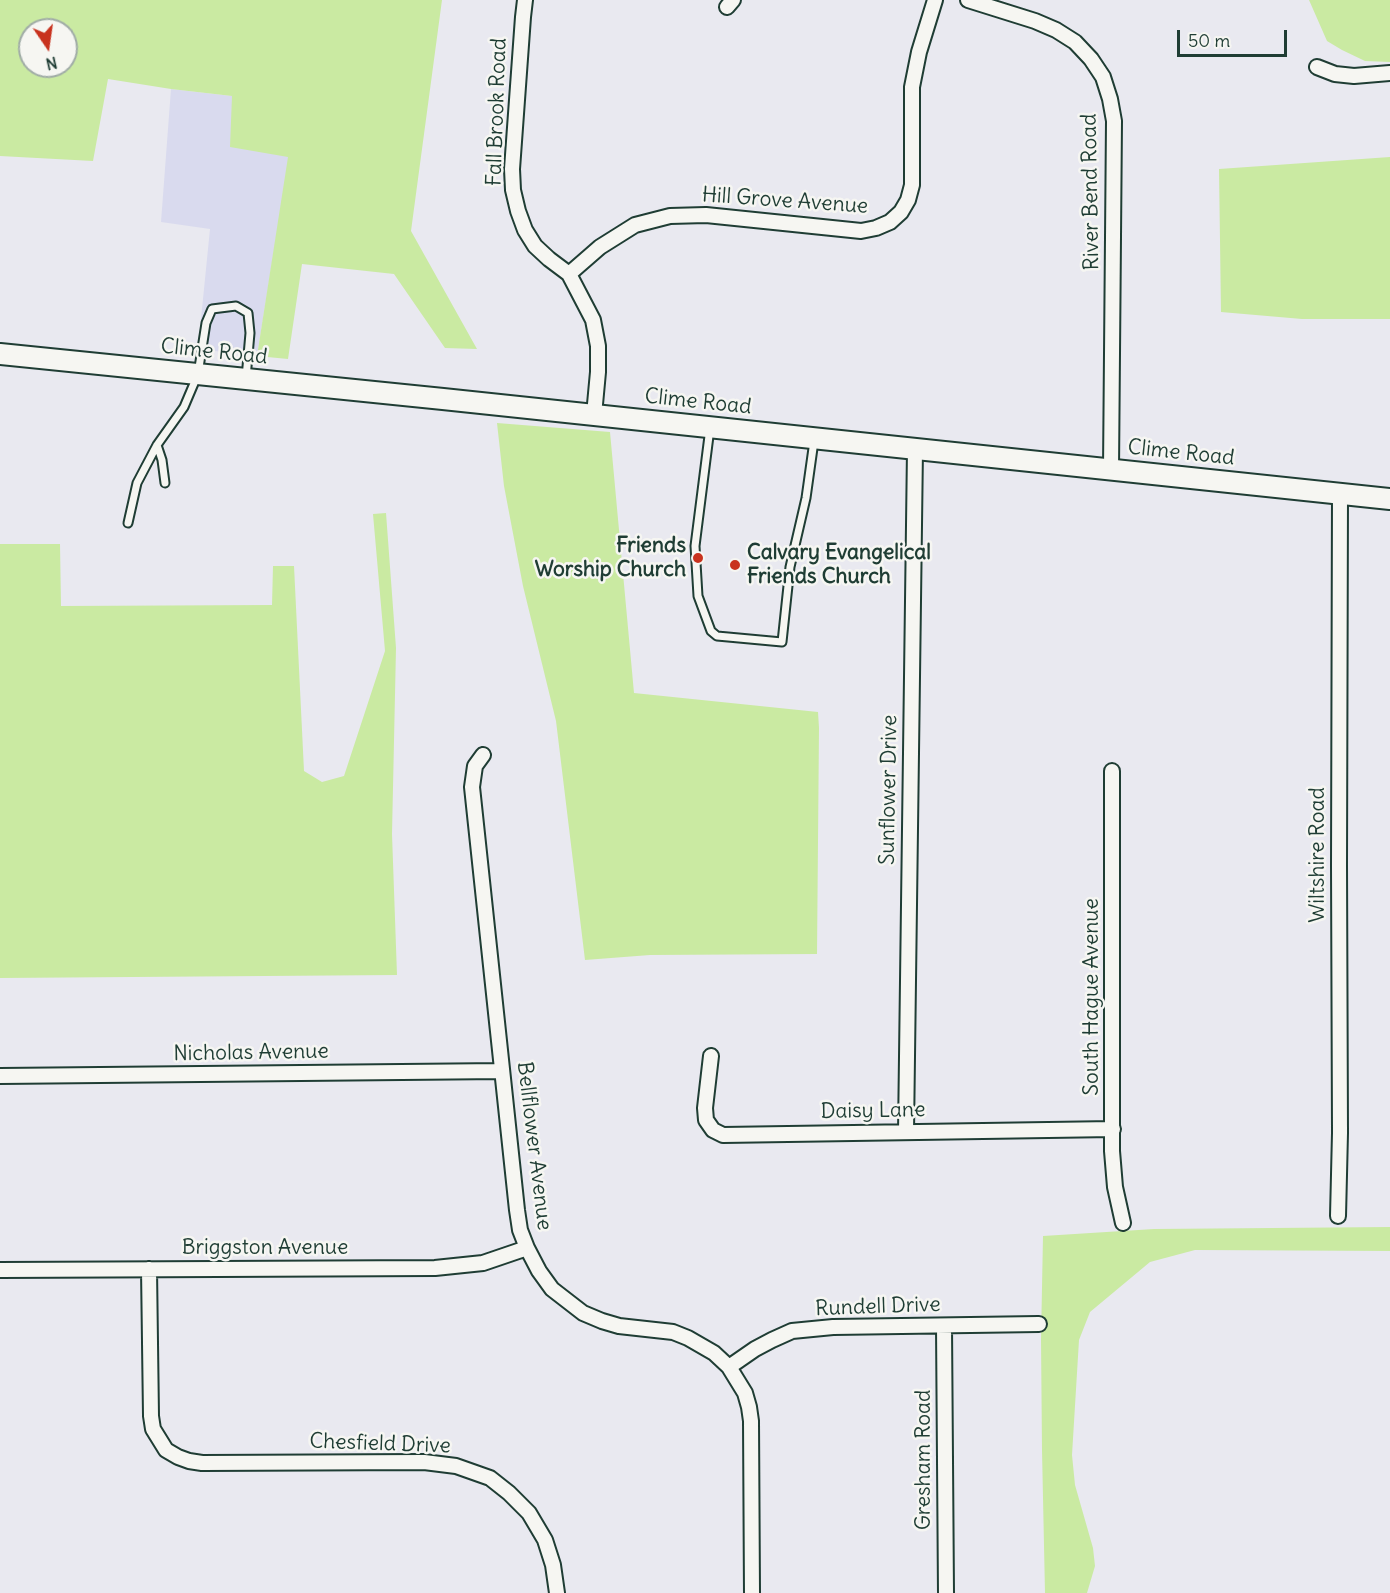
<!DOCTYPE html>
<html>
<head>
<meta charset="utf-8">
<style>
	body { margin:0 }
	#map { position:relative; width:1390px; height:1593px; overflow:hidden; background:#e9e9f0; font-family:Delius,sans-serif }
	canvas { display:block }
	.north { position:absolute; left:18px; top:18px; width:60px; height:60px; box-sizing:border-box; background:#f6f6f2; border:2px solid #a0aca6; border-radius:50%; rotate:167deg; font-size:16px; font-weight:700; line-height:24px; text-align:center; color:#1f3d34 }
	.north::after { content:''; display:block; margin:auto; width:21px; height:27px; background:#c8321e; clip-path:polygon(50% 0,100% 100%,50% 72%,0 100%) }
	.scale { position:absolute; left:1177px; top:30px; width:110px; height:27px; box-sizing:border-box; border:3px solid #1f3d34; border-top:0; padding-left:8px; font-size:18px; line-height:21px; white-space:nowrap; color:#1f3d34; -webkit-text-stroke:4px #f6f6f2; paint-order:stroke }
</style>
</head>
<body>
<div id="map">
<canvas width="1390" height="1593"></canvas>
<div class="north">N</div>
<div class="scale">50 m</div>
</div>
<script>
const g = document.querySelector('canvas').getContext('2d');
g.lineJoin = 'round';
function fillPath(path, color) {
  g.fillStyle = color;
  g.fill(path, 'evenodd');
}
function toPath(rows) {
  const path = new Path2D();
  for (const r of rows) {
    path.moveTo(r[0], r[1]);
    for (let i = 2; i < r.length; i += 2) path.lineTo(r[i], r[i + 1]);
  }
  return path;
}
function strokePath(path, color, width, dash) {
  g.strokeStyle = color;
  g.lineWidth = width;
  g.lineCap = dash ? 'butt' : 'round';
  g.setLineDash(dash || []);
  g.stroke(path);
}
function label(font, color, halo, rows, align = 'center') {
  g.font = font + ' Delius,sans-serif';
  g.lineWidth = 5;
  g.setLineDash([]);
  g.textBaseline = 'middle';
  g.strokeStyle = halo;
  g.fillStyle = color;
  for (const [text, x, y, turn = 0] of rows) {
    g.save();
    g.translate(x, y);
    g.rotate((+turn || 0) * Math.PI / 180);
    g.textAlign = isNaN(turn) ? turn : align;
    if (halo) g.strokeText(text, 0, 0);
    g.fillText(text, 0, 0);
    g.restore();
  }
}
fillPath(toPath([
	[171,89,232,96,289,157,257,356,198,349,210,229,161,222]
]), '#d9daee');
fillPath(toPath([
	[0,0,442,0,411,231,477,349,445,348,394,274,302,264,288,359,257,356,288,157,230,147,232,96,171,89,108,79,93,161,0,156],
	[30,30,66,30,66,66,30,66],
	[1309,0,1390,0,1390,62,1365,61,1342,50,1327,41],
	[1390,157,1390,319,1302,319,1221,312,1219,169],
	[497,423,610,432,634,693,818,712,819,728,817,954,650,955,585,960,556,721,523,586,504,486],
	[386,513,396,648,392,834,397,975,0,978,0,544,60,544,61,606,272,605,273,566,294,566,304,771,322,782,344,776,385,651,373,514],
	[1390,1227,1390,1251,1195,1250,1150,1262,1090,1312,1079,1340,1072,1455,1075,1485,1093,1548,1095,1566,1087,1593,1045,1593,1042,1450,1041,1339,1043,1236,1154,1229]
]), '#caeaa2');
const lane = toPath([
	[710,428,695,546,698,596,711,631,717,636,728,637,782,642,790,567,806,498,814,441],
	[157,445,162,460,165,483],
	[128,523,137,483,157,445,184,407,198,374,206,323,212,309,236,306,248,313,250,333,246,378]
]);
const street = toPath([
	[525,0,523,17,512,169,513,190,518,211,525,230,535,246,549,259,569,274,593,320,598,346,598,372,594,415],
	[968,0,1035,21,1056,30,1075,42,1091,59,1103,77,1110,99,1114,121,1111,469],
	[727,7,733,0],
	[1317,67,1335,74,1354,76,1390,73],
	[569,274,600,247,635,225,670,216,706,215,861,231,876,228,890,222,901,212,908,200,912,185,912,87,919,52,935,0],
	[483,755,475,766,472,787,517,1210,520,1230,527,1248,539,1271,552,1289,583,1313,602,1321,619,1326,673,1332,688,1338,714,1353,729,1367,745,1393,749,1407,751,1421,752,1593],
	[1112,771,1112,1151,1115,1187,1123,1223],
	[711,1056,705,1108,706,1120,713,1130,723,1135,1113,1129],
	[0,1076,502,1071],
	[906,1132,915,449],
	[1338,1216,1340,1133,1339,865,1340,494],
	[149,1269,151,1416,153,1429,166,1450,178,1457,189,1461,202,1463,424,1462,456,1466,490,1478,509,1493,529,1513,545,1540,553,1565,557,1593],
	[0,1270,435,1268,483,1263,527,1248],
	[944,1326,946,1593],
	[729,1367,755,1349,772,1340,792,1331,833,1327,1039,1324]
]);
const secondary = toPath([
	[0,354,443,399,1390,499]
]);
strokePath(lane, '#1f3d34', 11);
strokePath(street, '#1f3d34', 18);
strokePath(secondary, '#1f3d34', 24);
strokePath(lane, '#f6f6f2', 7);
strokePath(street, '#f6f6f2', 14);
strokePath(secondary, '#f6f6f2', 20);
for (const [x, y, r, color] of [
	[698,558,6,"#c8321e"],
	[735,565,6,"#c8321e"]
]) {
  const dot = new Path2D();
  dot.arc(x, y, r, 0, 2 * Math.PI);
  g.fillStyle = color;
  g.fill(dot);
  strokePath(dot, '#f6f6f2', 2);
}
label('21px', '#1f3d34', '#f6f6f2', [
	["Fall Brook Road",497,112,-88],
	["River Bend Road",1091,192,-91],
	["Hill Grove Avenue",785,201,4],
	["Clime Road",214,352,6],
	["Clime Road",698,402,6],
	["Clime Road",1181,453,6],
	["Sunflower Drive",889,790,-89],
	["Wiltshire Road",1318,855,-90],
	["South Hague Avenue",1092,997,-90],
	["Nicholas Avenue",251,1053,-1],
	["Daisy Lane",873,1111,-1],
	["Bellflower Avenue",534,1146,83],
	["Briggston Avenue",265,1248],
	["Rundell Drive",878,1307,-2],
	["Chesfield Drive",380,1444,2],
	["Gresham Road",924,1460,-90]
]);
label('bold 21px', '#1f3d34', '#f6f6f2', [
	["Friends",686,546],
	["Worship Church",686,570],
	["Calvary Evangelical",747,553,"left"],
	["Friends Church",747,577,"left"]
], 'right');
</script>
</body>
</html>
